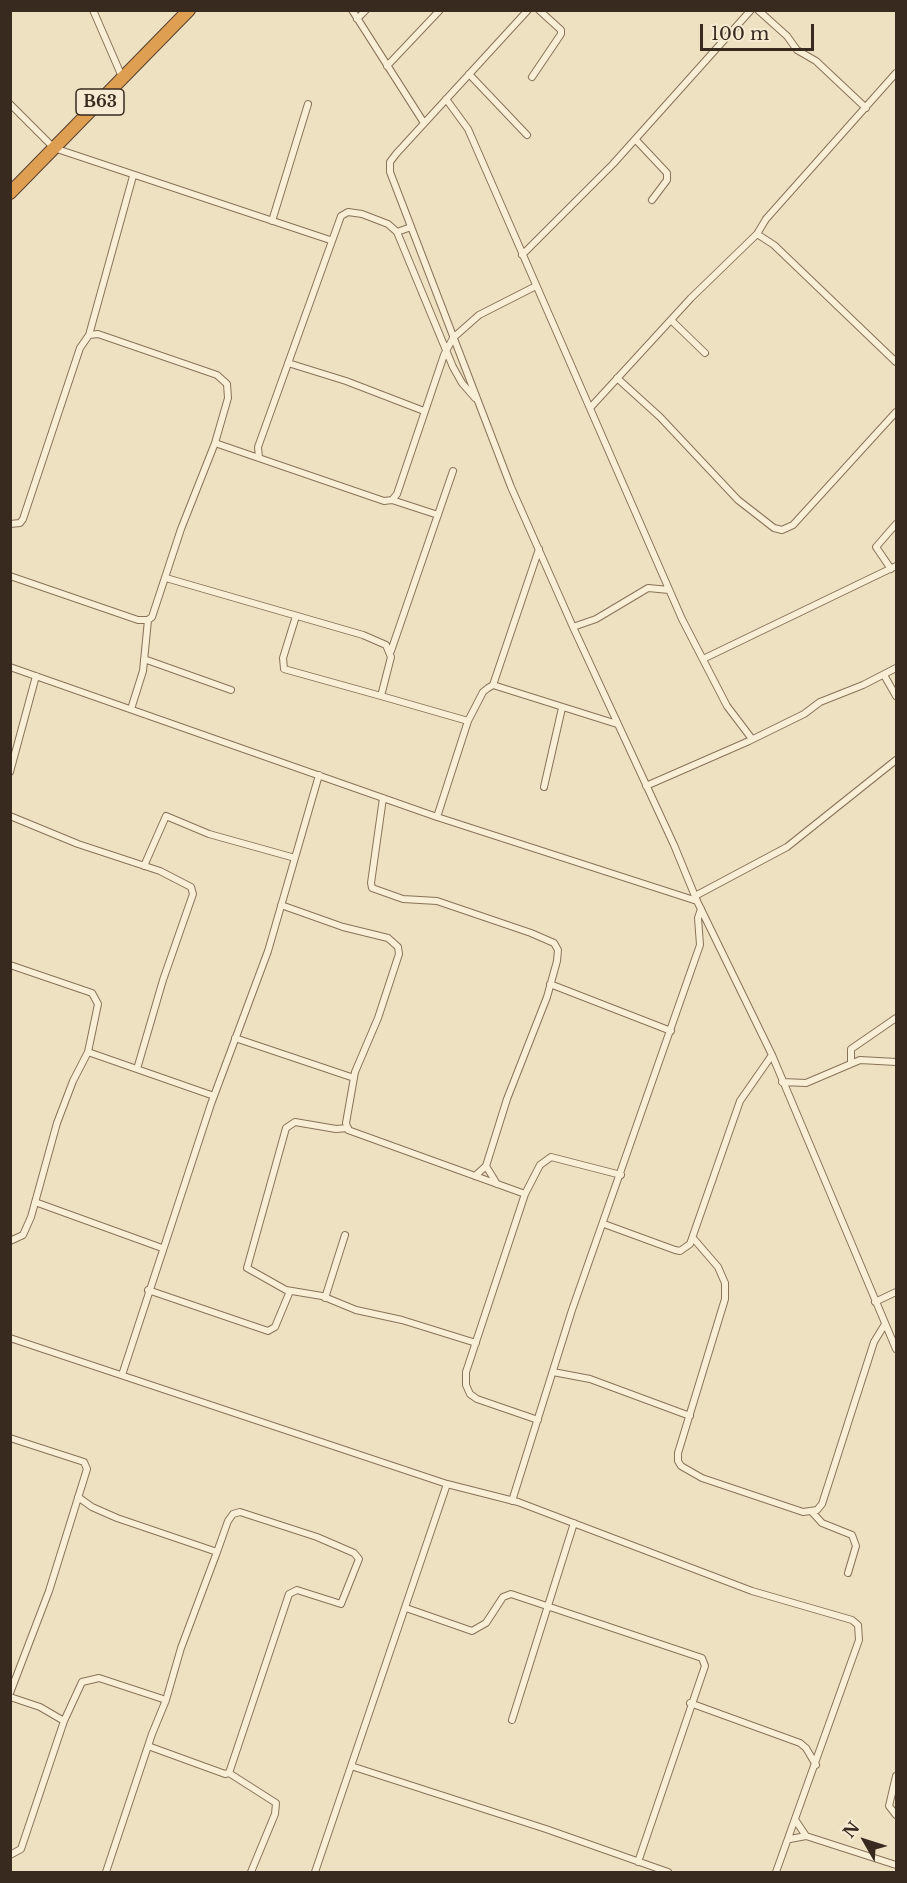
<!DOCTYPE html>
<html>
<head>
<meta charset="utf-8">
<style>
	body { margin:0 }
	#map { position:relative; width:907px; height:1883px; overflow:hidden; background:#eee1c2; font-family:"Libre Baskerville",serif }
	canvas { display:block }
	.frame { position:absolute; inset:0; border:12px solid #382a1e; pointer-events:none }
	.north { position:absolute; left:835px; top:1811px; width:60px; height:60px; -webkit-text-stroke:4px #f6ebd2; paint-order:stroke; rotate:309deg; font-size:16px; font-weight:700; line-height:24px; text-align:center; color:#382a1e }
	.north::after { content:''; display:block; margin:auto; width:21px; height:27px; background:#382a1e; clip-path:polygon(50% 0,100% 100%,50% 72%,0 100%) }
	.scale { position:absolute; left:700px; top:24px; width:114px; height:27px; box-sizing:border-box; border:3px solid #382a1e; border-top:0; padding-left:8px; font-size:18px; line-height:21px; white-space:nowrap; color:#382a1e; -webkit-text-stroke:4px #f6ebd2; paint-order:stroke }
</style>
</head>
<body>
<div id="map">
<canvas width="907" height="1883"></canvas>
<div class="frame"></div>
<div class="north">N</div>
<div class="scale">100 m</div>
</div>
<script>
const g = document.querySelector('canvas').getContext('2d');
g.lineJoin = 'round';
function toPath(rows) {
  const path = new Path2D();
  for (const r of rows) {
    path.moveTo(r[0], r[1]);
    for (let i = 2; i < r.length; i += 2) path.lineTo(r[i], r[i + 1]);
  }
  return path;
}
function strokePath(path, color, width, dash) {
  g.strokeStyle = color;
  g.lineWidth = width;
  g.lineCap = dash ? 'butt' : 'round';
  g.setLineDash(dash || []);
  g.stroke(path);
}
function label(font, color, halo, rows, align = 'center') {
  g.font = font + ' "Libre Baskerville",serif';
  g.lineWidth = 4.5;
  g.setLineDash([]);
  g.textBaseline = 'middle';
  g.strokeStyle = halo;
  g.fillStyle = color;
  for (const [text, x, y, turn = 0] of rows) {
    g.save();
    g.translate(x, y);
    g.rotate((+turn || 0) * Math.PI / 180);
    g.textAlign = isNaN(turn) ? turn : align;
    if (halo) g.strokeText(text, 0, 0);
    g.fillText(text, 0, 0);
    g.restore();
  }
}
const street = toPath([
	[93,10,123,79],
	[352,10,424,123],
	[528,10,396,154,390,162,390,172,511,487,573,627,674,845,697,901,772,1055,896,1349],
	[758,10,787,36,797,50,816,61,866,108],
	[357,19,366,10],
	[387,66,440,10],
	[469,74,527,135],
	[532,77,561,34,561,30,539,10],
	[446,99,468,129,682,619,727,706,752,739],
	[10,104,54,148,330,240],
	[636,140,667,173,667,180,652,200],
	[272,221,308,104],
	[397,232,453,367,462,383,475,398],
	[757,234,774,245,896,362],
	[522,255,613,164,751,10],
	[671,320,705,353],
	[89,335,133,176],
	[288,363,346,381,424,411],
	[617,378,660,417,738,500,774,528,782,530,793,525,896,412],
	[590,408,691,298,757,234,766,219,896,73],
	[215,443,384,501,392,500,397,494,444,355,453,338,479,315,536,286],
	[259,458,258,447,341,216,348,212,362,214,388,224,397,232,411,227],
	[392,500,438,515],
	[10,524,20,523,23,519,80,348,89,335,98,334,217,375,227,384,228,398,215,443,181,529,152,617,148,620,138,620,10,576],
	[891,569,876,547,896,524],
	[166,578,363,635,386,645,391,657,381,696,468,721],
	[296,616,283,658,284,669,381,696],
	[573,627,596,619,648,588,669,590],
	[391,651,453,471],
	[144,659,231,690],
	[703,659,896,566],
	[10,667,437,817,697,901],
	[884,675,896,696],
	[493,685,539,549],
	[131,709,143,671,148,620],
	[10,772,36,676],
	[646,786,749,741,804,714,820,702,863,685,896,668],
	[544,787,562,708],
	[383,798,371,883,372,888,403,899,437,901,531,933,554,943,558,950,557,961,547,997,507,1099,486,1166,475,1176],
	[10,816,78,844,160,871,191,887,193,894,163,980,137,1069],
	[437,817,468,721,483,692,488,688,493,685,617,724],
	[144,866,166,816,209,834,295,858],
	[695,896,787,847,896,760],
	[281,905,343,927,388,938,398,947,399,954,378,1018,355,1072,346,1123,348,1130,525,1194],
	[10,965,92,993,98,1004,88,1052,73,1081,57,1123,31,1217,23,1235,10,1241],
	[550,984,671,1031],
	[235,1038,354,1078],
	[88,1052,214,1096],
	[851,1062,851,1049,896,1018],
	[782,1082,806,1083,860,1060,896,1062],
	[348,1128,336,1129,295,1122,286,1128,247,1268,286,1290,322,1296,356,1310,402,1320,476,1343],
	[486,1166,497,1184],
	[35,1202,162,1248],
	[604,1224,675,1250,680,1251,690,1244,740,1101,772,1055],
	[693,1238,718,1267,725,1283,725,1299,678,1453,678,1461,681,1466,702,1478,803,1512,817,1510,822,1504,874,1342,885,1324],
	[148,1290,268,1331,275,1327,290,1291],
	[325,1298,345,1235],
	[875,1302,896,1292],
	[10,1338,447,1484,518,1502,752,1591,852,1620,858,1625,859,1640,776,1872],
	[553,1372,590,1379,690,1416],
	[122,1375,211,1104,268,951,319,775],
	[538,1420,477,1399,470,1394,466,1385,466,1372,525,1194,540,1165,551,1157,621,1175],
	[10,1438,84,1462,87,1469,49,1591,10,1693],
	[78,1497,92,1507,117,1518,217,1552,228,1521,233,1514,240,1512,317,1537,354,1553,359,1559,341,1604,297,1590,289,1594,229,1773,225,1774,148,1746],
	[512,1501,572,1310,694,962,700,945,698,918,701,909],
	[812,1512,822,1523,852,1535,856,1546,848,1573],
	[406,1608,472,1631,486,1623,503,1597,511,1594,702,1658,705,1666,638,1862],
	[10,1697,40,1707,64,1721],
	[690,1703,800,1743,806,1748,816,1765],
	[512,1720,574,1523],
	[351,1766,546,1829,668,1872],
	[229,1773,276,1803,275,1814,251,1872],
	[896,1776,889,1806,896,1815],
	[796,1821,806,1836],
	[790,1839,806,1836,896,1865],
	[10,1855,21,1849,64,1721,82,1682,99,1678,166,1700],
	[106,1872,152,1734,166,1700,181,1648,217,1552],
	[315,1872,447,1484]
]);
const highway = toPath([
	[10,193,189,10]
]);
strokePath(street, '#887259', 8);
strokePath(highway, '#56402e', 14);
strokePath(street, '#f9eed6', 6);
strokePath(highway, '#de9f52', 12);
for (const [x, y, w] of [
	[100,102,48]
]) {
  const box = new Path2D();
  box.roundRect(x - w / 2, y - 13, w, 26, 4.5);
  g.fillStyle = '#f6ebd2';
  g.fill(box);
  strokePath(box, '#382a1e', 1.5);
}
label('bold 16px', '#382a1e', null, [
	["B63",100,102]
]);
</script>
</body>
</html>
